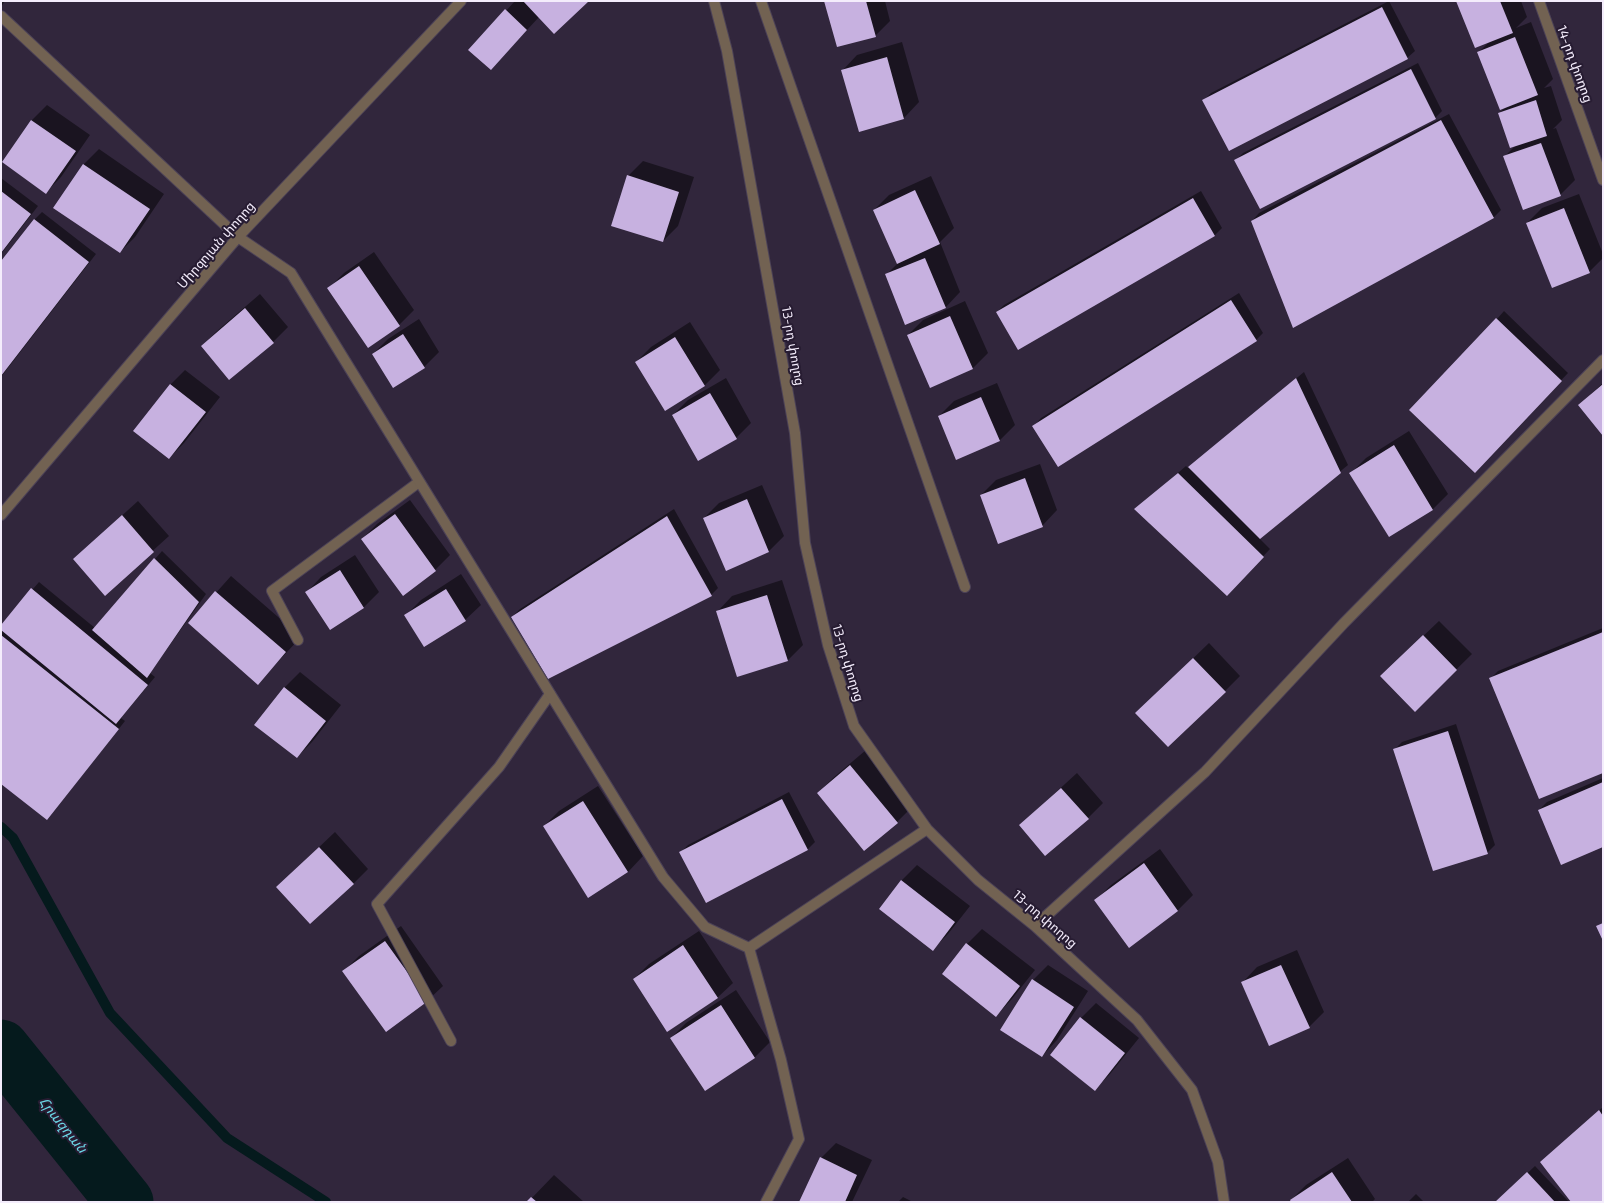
<!DOCTYPE html>
<html>
<head>
<meta charset="utf-8">
<style>
	body { margin:0 }
	#map { position:relative; width:1604px; height:1203px; overflow:hidden; background:#31263c; font-family:"Exo 2",sans-serif }
	canvas { display:block }
	.frame { position:absolute; inset:0; border:2px solid #f4edfc; pointer-events:none }
</style>
</head>
<body>
<div id="map">
<canvas width="1604" height="1203"></canvas>
<div class="frame"></div>
</div>
<script>
const g = document.querySelector('canvas').getContext('2d');
g.lineJoin = 'round';
function fillPath(path, color) {
  g.fillStyle = color;
  g.fill(path, 'evenodd');
}
function toPath(rows) {
  const path = new Path2D();
  for (const r of rows) {
    path.moveTo(r[0], r[1]);
    for (let i = 2; i < r.length; i += 2) path.lineTo(r[i], r[i + 1]);
  }
  return path;
}
function strokePath(path, color, width, dash) {
  g.strokeStyle = color;
  g.lineWidth = width;
  g.lineCap = dash ? 'butt' : 'round';
  g.setLineDash(dash || []);
  g.stroke(path);
}
function label(font, color, halo, rows, align = 'center') {
  g.font = font + ' "Exo 2","Noto Sans Armenian",sans-serif';
  g.lineWidth = 4;
  g.setLineDash([]);
  g.textBaseline = 'middle';
  g.strokeStyle = halo;
  g.fillStyle = color;
  for (const [text, x, y, turn = 0] of rows) {
    g.save();
    g.translate(x, y);
    g.rotate((+turn || 0) * Math.PI / 180);
    g.textAlign = isNaN(turn) ? turn : align;
    if (halo) g.strokeText(text, 0, 0);
    g.fillText(text, 0, 0);
    g.restore();
  }
}
fillPath(toPath([
	[1,1,5,1,1,7],
	[515,1,588,1,539,17,491,69,470,50],
	[825,1,885,1,890,21,875,36],
	[1389,1,1415,51,1407,58,1204,100,1211,93],
	[1457,1,1521,1,1527,17,1516,28,1531,22,1553,79,1544,88,1551,86,1562,120,1553,129,1556,128,1575,180,1560,195,1504,157,1516,145,1499,113,1506,107,1479,52,1490,41],
	[902,42,919,102,904,118,859,130,842,71,857,55],
	[1418,63,1442,111,1435,118,1236,160,1243,153],
	[47,105,90,135,61,177,46,192,3,162,32,120],
	[1449,114,1501,210,1494,217,1252,221,1259,213],
	[99,149,164,194,135,237,120,252,55,207,84,164],
	[643,161,694,177,678,226,663,241,628,176],
	[931,176,954,228,940,242,960,292,945,308,886,275,898,263,874,210,889,195],
	[1,178,38,206,1,254],
	[1201,191,1222,228,1214,236,997,312,1004,305],
	[1579,194,1603,254,1603,258,1589,272,1527,223,1542,208],
	[42,212,96,254,1,377,1,263,35,219],
	[374,252,414,310,399,325,329,288,344,273],
	[1239,293,1263,333,1256,340,1034,426,1041,418],
	[260,294,288,327,273,342,202,346,217,331],
	[965,301,988,353,973,368,931,386,908,335,923,320],
	[1504,311,1568,373,1482,464,1497,319],
	[419,319,439,352,424,367,373,354,388,339],
	[690,322,720,370,705,385,666,409,636,362,651,347],
	[185,370,220,397,184,443,169,458,170,385],
	[1304,372,1348,465,1259,538,1270,549,1227,594,1136,509,1186,466,1188,468],
	[726,378,751,423,736,438,673,415,688,400],
	[997,383,1015,425,1000,440,939,416,954,401],
	[1603,383,1603,435,1579,405],
	[1409,431,1448,494,1433,509,1389,536,1351,473,1366,458],
	[1040,464,1057,510,1042,526,981,495,996,480],
	[762,485,784,536,769,551,727,570,704,518,719,503],
	[410,500,450,555,435,570,362,539,377,524],
	[138,501,169,536,105,594,74,559],
	[674,509,718,588,711,595,512,617,520,609],
	[162,551,206,594,150,673,155,677,121,718,125,721,54,811,1,782,1,622,3,624,39,582,95,628],
	[355,555,379,592,364,607,330,629,306,593,321,577],
	[461,574,481,605,465,620,424,645,406,615,421,600],
	[231,576,301,637,258,683,189,623],
	[782,580,803,645,788,660,717,612,732,596],
	[1439,621,1472,654,1415,710,1397,661],
	[1603,628,1603,772,1491,678,1498,671],
	[1209,643,1240,676,1225,691,1152,698],
	[300,672,341,705,312,742,297,757,256,724,285,687],
	[1456,724,1495,845,1487,853,1395,749,1402,742],
	[866,750,912,807,897,822,818,793,833,778],
	[1077,773,1103,803,1088,818,1020,825],
	[1603,778,1603,846,1539,810,1547,802],
	[598,786,643,856,628,872,544,826,559,811],
	[789,792,815,842,807,850,681,852,688,845],
	[335,832,368,869,353,884,277,887],
	[1160,849,1193,895,1178,910,1129,946,1096,900,1111,885],
	[917,865,970,906,948,934,933,949,880,909,902,880],
	[401,926,443,986,427,1001,344,971,359,956],
	[982,929,1035,970,1011,1000,996,1016,943,974,967,944],
	[699,931,733,983,717,998,634,979,649,964],
	[1297,950,1324,1012,1309,1027,1242,983,1257,967],
	[1048,965,1088,991,1057,1040,1042,1056,1033,980],
	[736,990,770,1042,755,1057,705,1089,671,1038,686,1023],
	[1096,1003,1139,1038,1110,1074,1095,1089,1081,1018],
	[1603,1107,1603,1202,1573,1202,1549,1155],
	[836,1143,872,1160,852,1202,800,1202,821,1158],
	[1348,1158,1375,1199,1372,1202,1292,1202,1291,1200,1306,1185],
	[1535,1166,1569,1202,1496,1202,1499,1200],
	[554,1175,584,1202,528,1202],
	[1416,1194,1424,1202,1408,1202],
	[903,1197,913,1202,898,1202]
]), '#0007');
strokePath(toPath([
	[1,827,13,838,110,1013,227,1138,326,1202]
]), '#051a1d', 10);
strokePath(toPath([
	[1,1048,125,1202]
]), '#051a1d', 57);
fillPath(toPath([
	[523,1,589,1,554,34],
	[824,1,866,1,876,37,837,47],
	[1456,1,1500,1,1513,33,1475,48],
	[1382,7,1408,59,1229,151,1202,100],
	[505,9,527,30,491,70,468,50],
	[1515,37,1538,95,1500,110,1477,52],
	[887,57,904,119,859,132,841,70],
	[1411,69,1436,119,1260,209,1234,160],
	[1536,100,1547,136,1510,148,1498,113],
	[31,120,76,151,46,194,2,162],
	[1441,120,1494,218,1293,328,1251,221],
	[1541,143,1561,196,1523,210,1503,156],
	[83,164,150,209,120,253,53,208],
	[627,175,679,192,663,242,611,226],
	[915,190,940,244,897,264,873,210],
	[1,191,31,214,1,253],
	[1193,198,1215,236,1018,350,996,312],
	[1564,208,1590,273,1552,288,1526,223],
	[34,219,89,262,1,376,1,261],
	[925,258,946,308,905,325,885,274],
	[359,266,400,326,368,348,327,288],
	[1231,300,1257,341,1058,467,1032,426],
	[245,308,274,343,229,380,201,346],
	[950,316,973,369,930,388,907,335],
	[1496,318,1562,381,1475,473,1409,410],
	[403,334,425,368,393,388,372,354],
	[675,337,705,386,665,411,635,362],
	[1296,378,1341,473,1260,539,1188,467],
	[170,384,206,412,169,459,133,431],
	[1603,384,1603,436,1578,405],
	[710,393,737,439,698,461,672,415],
	[981,397,1000,441,956,460,938,416],
	[1394,445,1433,510,1389,537,1349,473],
	[1178,473,1264,557,1227,596,1134,509],
	[1025,478,1043,527,998,544,980,495],
	[747,499,769,552,726,571,703,518],
	[395,514,436,571,403,596,361,539],
	[122,515,154,552,105,596,73,559],
	[667,516,712,596,548,679,511,617],
	[154,558,199,602,147,678,92,630],
	[340,570,364,608,330,630,305,592],
	[31,588,148,685,116,724,1,630,1,625],
	[446,589,466,621,424,647,404,615],
	[215,591,286,652,258,685,188,623],
	[767,595,788,661,737,677,716,611],
	[1603,632,1603,773,1539,799,1489,678],
	[1,635,119,729,47,820,1,784],
	[1423,635,1457,670,1415,712,1380,676],
	[1193,658,1226,692,1168,747,1135,713],
	[284,687,326,721,297,758,254,725],
	[1448,731,1488,854,1433,871,1393,749],
	[850,765,898,823,864,851,817,793],
	[1603,782,1603,847,1561,865,1538,810],
	[1061,788,1089,819,1045,856,1019,825],
	[782,799,808,850,706,903,679,852],
	[583,801,628,872,588,898,543,826],
	[319,847,354,884,310,924,276,887],
	[1144,863,1178,911,1129,948,1094,900],
	[901,880,955,922,933,951,879,909],
	[1603,923,1603,941,1596,926],
	[385,941,428,1001,386,1032,342,971],
	[966,943,1020,986,996,1017,942,974],
	[683,945,718,998,667,1032,633,979],
	[1281,965,1310,1028,1269,1046,1241,982],
	[1032,979,1074,1007,1042,1057,1000,1030],
	[721,1005,755,1058,705,1091,670,1038],
	[1080,1017,1125,1053,1095,1091,1050,1055],
	[1599,1110,1603,1116,1603,1202,1571,1202,1540,1162],
	[820,1157,857,1175,845,1202,799,1202],
	[1332,1172,1352,1202,1291,1202,1290,1200],
	[1527,1172,1555,1202,1495,1202],
	[531,1197,537,1202,526,1202]
]), '#c7b1e0');
const lane = toPath([
	[298,640,272,591,419,482],
	[451,1041,377,904,499,767,550,694]
]);
const street = toPath([
	[714,1,727,51,795,433,805,543,828,645,854,726,927,829,978,880,1035,926,1137,1020,1192,1090,1218,1162,1224,1202],
	[761,1,965,587],
	[1539,1,1603,180],
	[1,16,238,237,291,273,663,877,705,927,749,948],
	[1,515,238,237,461,1],
	[1035,926,1205,772,1344,623,1603,360],
	[766,1202,799,1139,781,1060,749,948,927,829]
]);
strokePath(lane, '#4c4257', 12);
strokePath(street, '#4c4257', 12);
strokePath(lane, '#726252', 10);
strokePath(street, '#726252', 10);
label('13px', '#f4edfc', '#271c32', [
	["14-րդ փողոց",1575,64,70],
	["Միրզոյան փողոց",216,245,-49],
	["13-րդ փողոց",793,346,80],
	["13-րդ փողոց",848,663,73],
	["13-րդ փողոց",1045,919,41]
]);
label('italic 14px', '#6bd6e5', '#271c32', [
	["Հրազդան",63,1125,51]
]);
</script>
</body>
</html>
